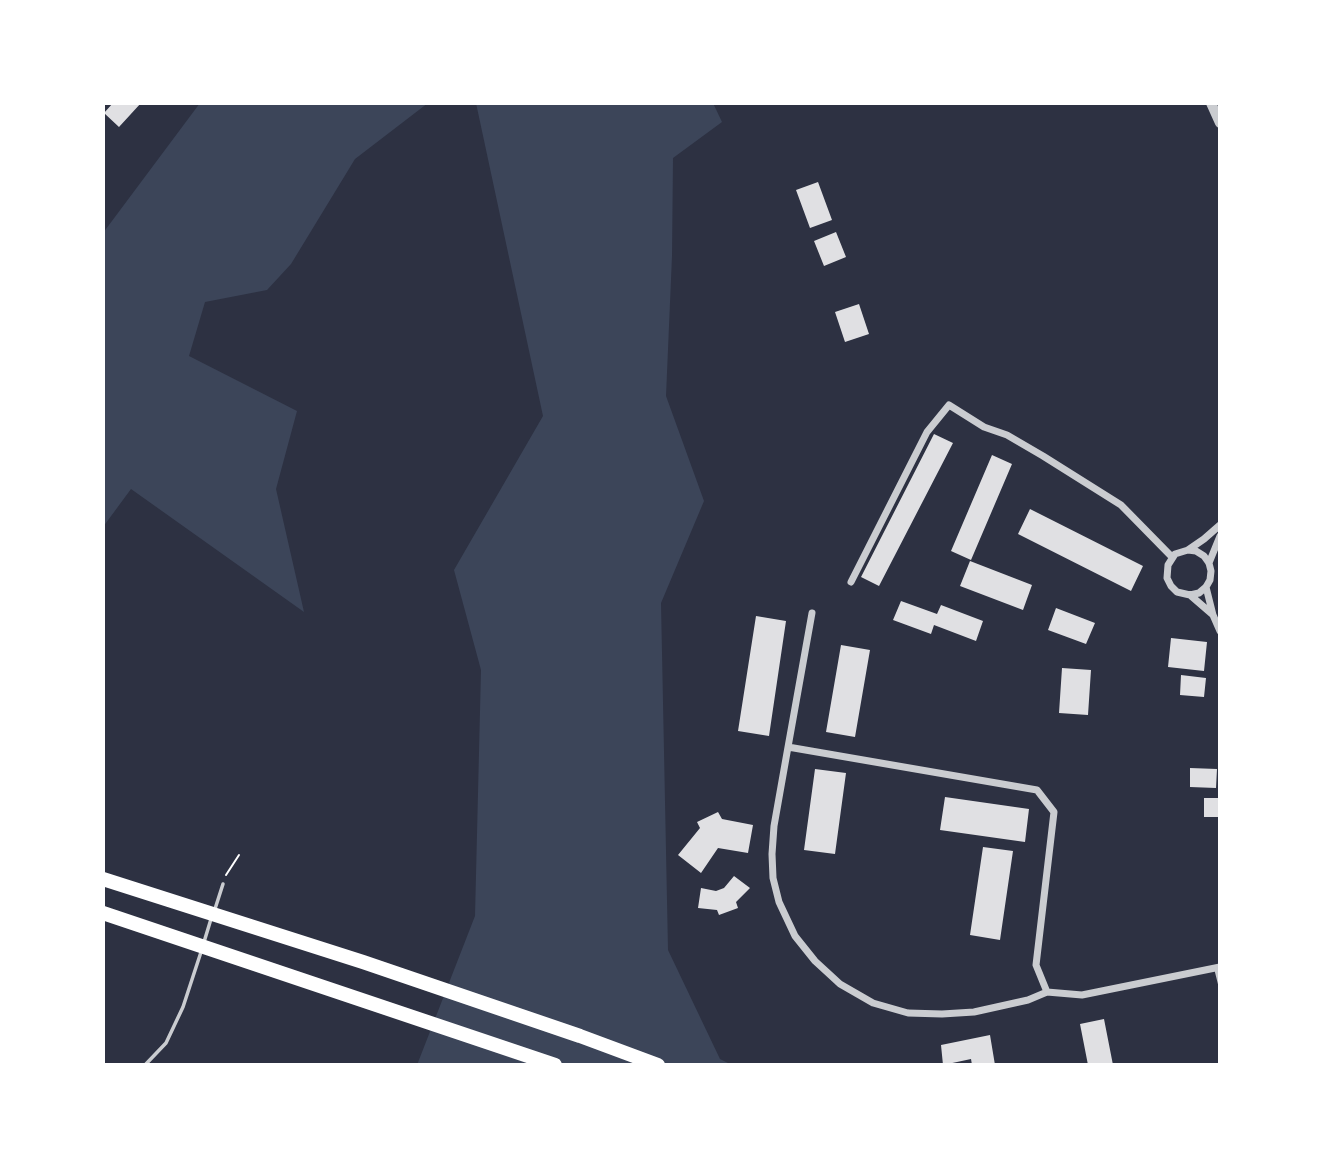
<!DOCTYPE html>
<html>
<head>
<meta charset="utf-8">
<style>
	body { margin:0 }
	#map { position:relative; width:1323px; height:1168px; overflow:hidden; background:#2d3142; font-family:"Public Sans",sans-serif }
	canvas { display:block }
	.frame { position:absolute; inset:0; border:105px solid #fff; pointer-events:none }
</style>
</head>
<body>
<div id="map">
<canvas width="1323" height="1168"></canvas>
<div class="frame"></div>
</div>
<script>
const g = document.querySelector('canvas').getContext('2d');
g.lineJoin = 'round';
function fillPath(path, color) {
  g.fillStyle = color;
  g.fill(path, 'evenodd');
}
function toPath(rows) {
  const path = new Path2D();
  for (const r of rows) {
    path.moveTo(r[0], r[1]);
    for (let i = 2; i < r.length; i += 2) path.lineTo(r[i], r[i + 1]);
  }
  return path;
}
function strokePath(path, color, width, dash) {
  g.strokeStyle = color;
  g.lineWidth = width;
  g.lineCap = dash ? 'butt' : 'round';
  g.setLineDash(dash || []);
  g.stroke(path);
}
fillPath(toPath([
	[200,103,428,103,355,159,291,264,267,290,205,302,189,356,297,411,276,489,304,612,131,489,103,527,103,233],
	[476,103,713,103,722,122,673,158,672,256,666,396,704,501,661,603,668,950,720,1059,732,1065,417,1065,475,916,481,670,454,570,543,416]
]), '#3c4559');
fillPath(toPath([
	[113,103,141,103,119,127,104,113],
	[818,182,832,220,810,228,796,190],
	[836,232,846,257,824,266,814,241],
	[859,304,869,334,845,342,835,312],
	[934,434,953,443,879,586,861,577],
	[992,455,1012,464,971,560,951,551],
	[1030,509,1143,566,1131,591,1018,534],
	[970,561,1032,585,1023,610,960,586],
	[901,601,937,614,941,605,983,621,976,641,934,625,931,634,893,620],
	[1056,608,1095,623,1086,644,1048,630],
	[756,616,786,621,769,736,738,731],
	[1171,638,1207,642,1204,671,1168,667],
	[841,645,870,650,855,737,826,732],
	[1062,668,1091,670,1088,715,1059,713],
	[1181,675,1206,678,1204,697,1180,695],
	[1190,768,1217,769,1216,788,1190,787],
	[815,769,846,773,835,854,804,850],
	[945,797,1029,809,1025,842,940,830],
	[1204,798,1220,798,1220,817,1204,817],
	[718,812,722,819,753,825,748,853,718,848,701,873,678,855,700,828,697,822],
	[983,847,1013,851,1000,940,970,935],
	[734,876,750,888,736,902,738,908,719,915,717,910,698,908,701,888,716,891,724,888],
	[1104,1019,1113,1065,1088,1065,1080,1024],
	[990,1035,995,1065,972,1065,971,1059,943,1065,941,1045]
]), '#e0e0e3');
strokePath(toPath([
	[226,875,239,855]
]), '#fff', 2);
strokePath(toPath([
	[214,912,223,884],
	[204,942,211,919],
	[1216,969,1220,985],
	[145,1065,166,1043,183,1007,202,949]
]), '#caccd0', 3.5);
strokePath(toPath([
	[1188,550,1196,551,1204,556,1209,563,1211,571,1210,580,1206,587,1199,593,1190,595,1177,592,1171,586,1167,578,1168,565,1175,554,1188,550,1204,539,1220,525],
	[1209,563,1220,536],
	[851,582,927,432,949,405,984,427,1007,435,1043,456,1121,505,1172,557],
	[1206,587,1213,615,1220,631],
	[1190,595,1212,614],
	[812,613,788,747,1037,790,1054,812,1036,965,1047,992,1082,995,1220,967],
	[788,747,774,826,772,854,773,878,779,902,795,936,815,961,840,984,873,1003,908,1013,942,1014,974,1012,1028,1000,1047,992]
]), '#caccd0', 7);
strokePath(toPath([
	[1211,103,1220,123]
]), '#caccd0', 10);
strokePath(toPath([
	[103,879,363,962,580,1036,658,1065],
	[103,913,555,1065]
]), '#fff', 14);
</script>
</body>
</html>
